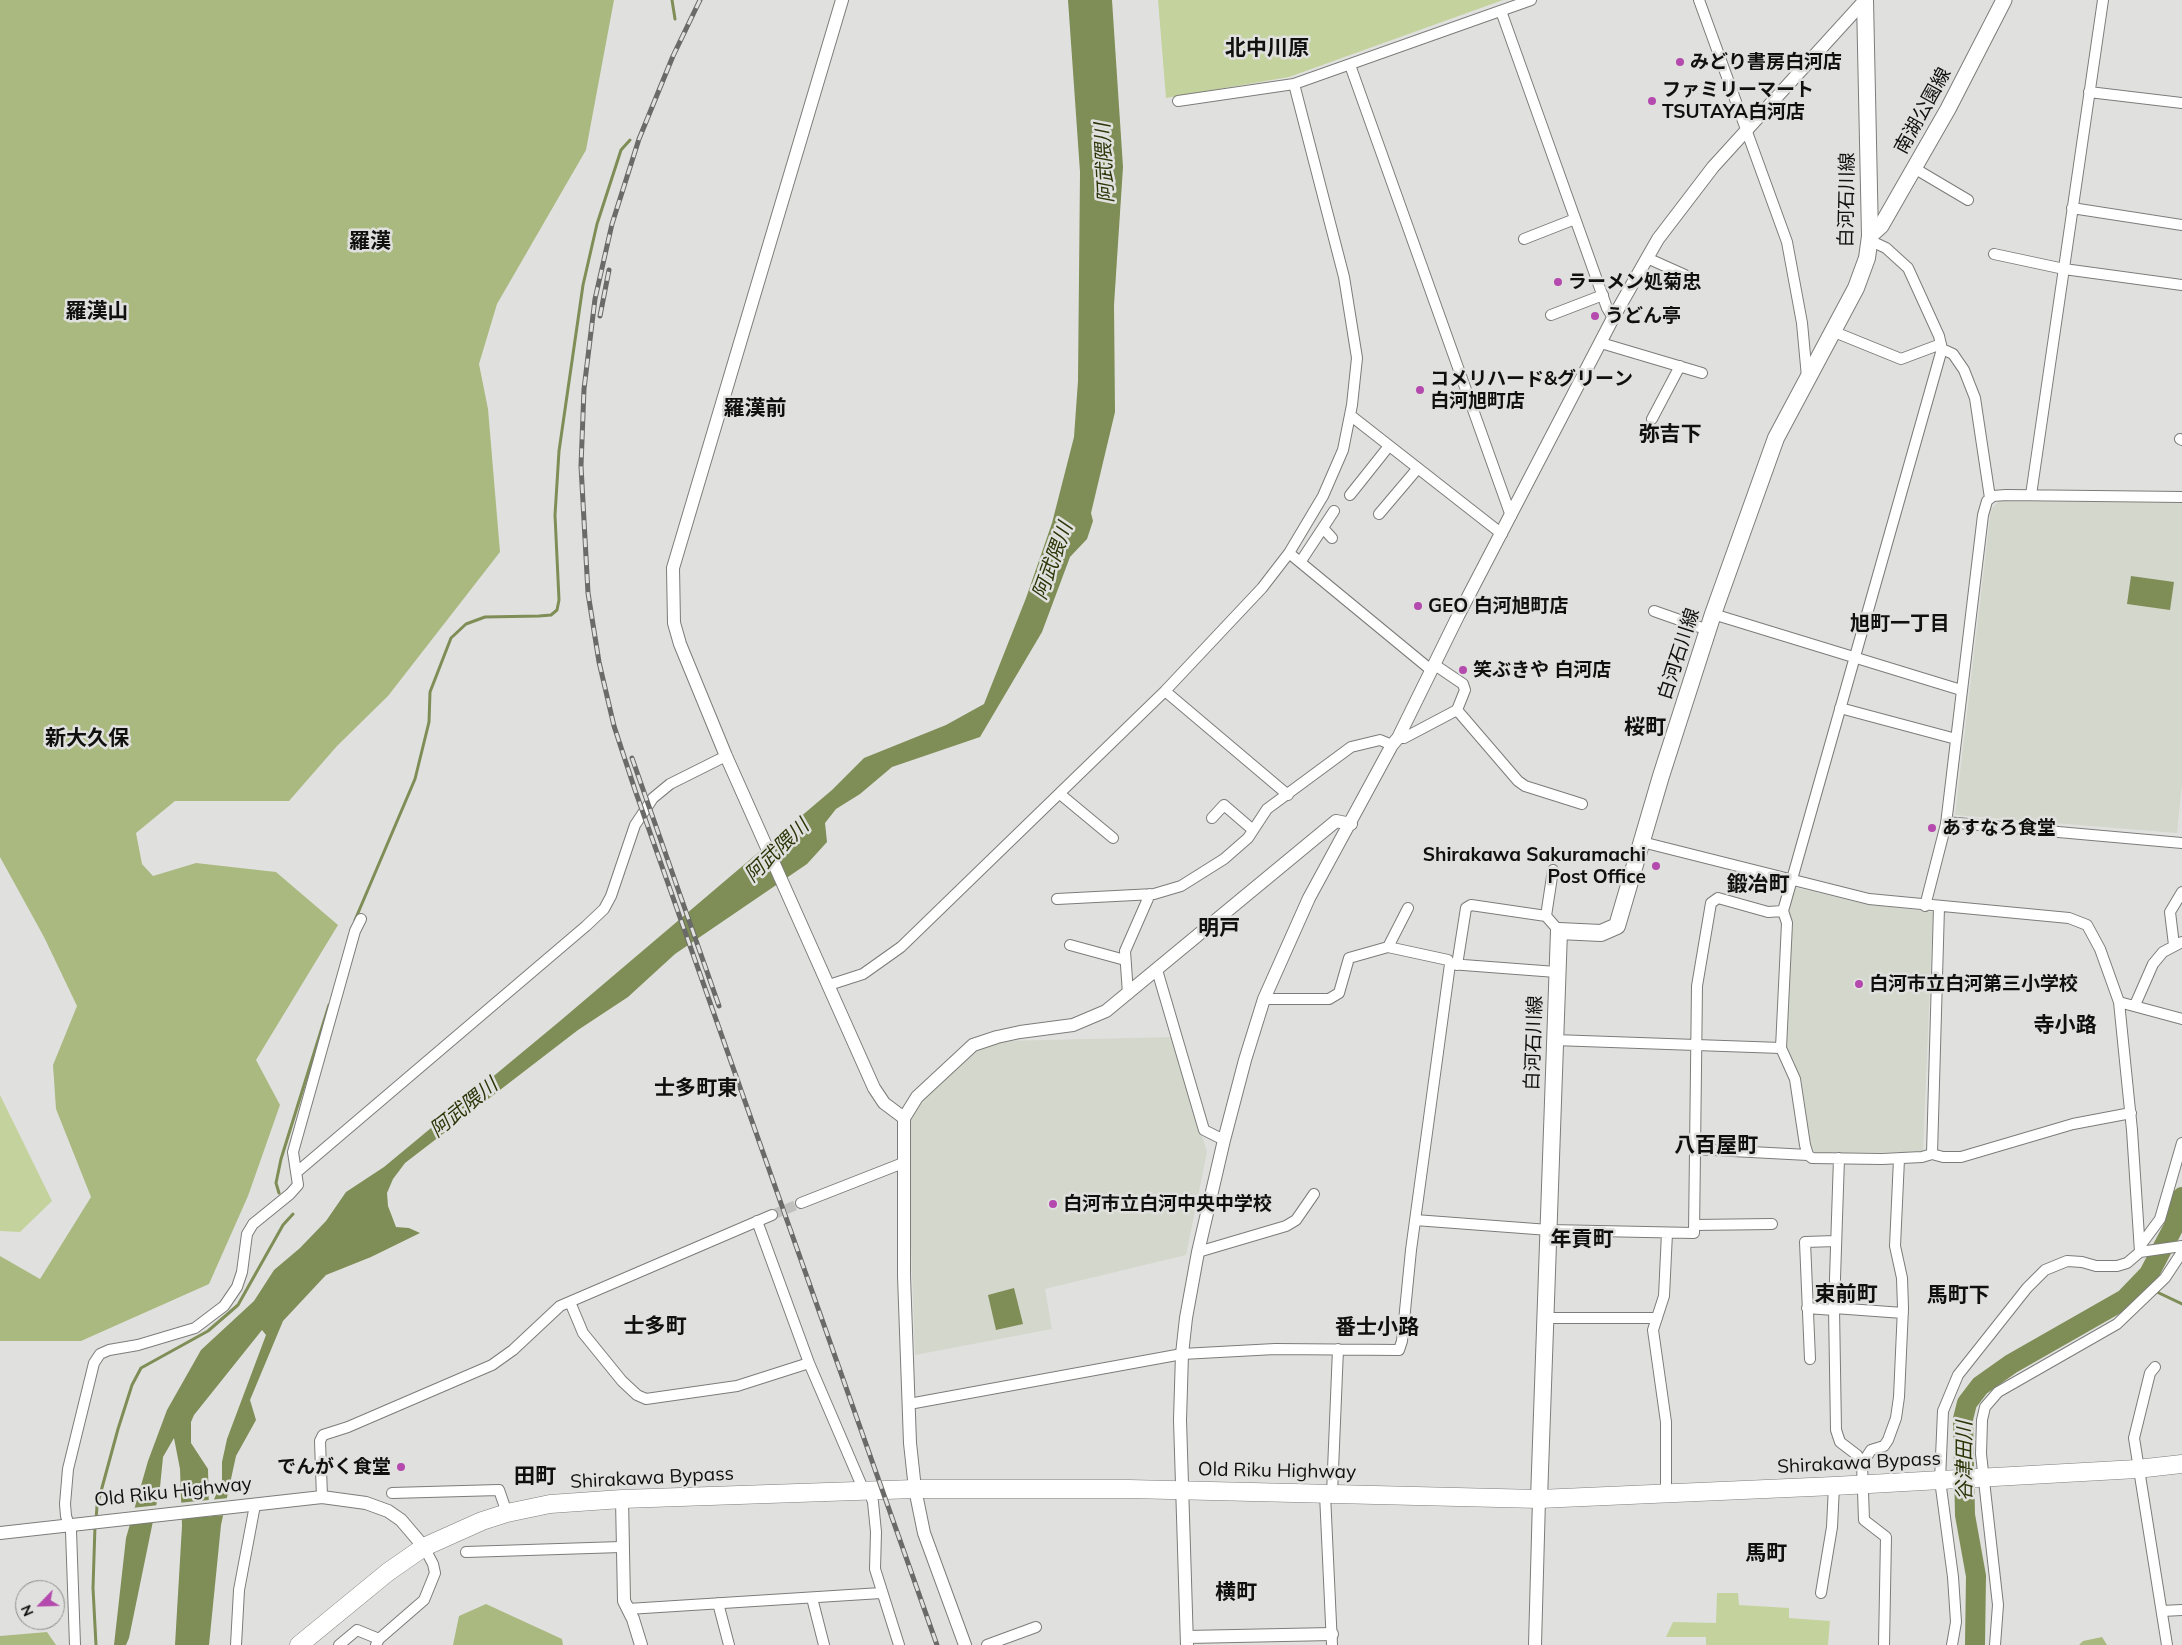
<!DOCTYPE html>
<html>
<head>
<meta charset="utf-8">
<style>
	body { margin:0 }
	#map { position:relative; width:2182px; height:1645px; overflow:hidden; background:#e0e1de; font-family:Mulish,sans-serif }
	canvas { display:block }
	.north { position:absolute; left:15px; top:1580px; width:50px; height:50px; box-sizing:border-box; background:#e0e1de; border:1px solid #8d8d8b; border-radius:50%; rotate:246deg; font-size:14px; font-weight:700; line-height:20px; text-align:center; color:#10100f }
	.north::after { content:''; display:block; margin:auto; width:18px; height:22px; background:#b44aad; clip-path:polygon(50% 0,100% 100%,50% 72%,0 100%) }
</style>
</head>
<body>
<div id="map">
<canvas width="2182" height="1645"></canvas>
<div class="north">N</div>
</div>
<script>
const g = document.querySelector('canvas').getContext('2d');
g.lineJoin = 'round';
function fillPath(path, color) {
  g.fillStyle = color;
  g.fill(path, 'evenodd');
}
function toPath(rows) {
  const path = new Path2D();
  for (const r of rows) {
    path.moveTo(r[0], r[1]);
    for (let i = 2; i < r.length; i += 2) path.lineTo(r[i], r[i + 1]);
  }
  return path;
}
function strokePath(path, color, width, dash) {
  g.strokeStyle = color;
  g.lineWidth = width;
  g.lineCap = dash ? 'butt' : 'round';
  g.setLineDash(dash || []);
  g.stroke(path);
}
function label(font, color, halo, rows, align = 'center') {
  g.font = font + ' Mulish,"Noto Sans JP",sans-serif';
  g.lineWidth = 5;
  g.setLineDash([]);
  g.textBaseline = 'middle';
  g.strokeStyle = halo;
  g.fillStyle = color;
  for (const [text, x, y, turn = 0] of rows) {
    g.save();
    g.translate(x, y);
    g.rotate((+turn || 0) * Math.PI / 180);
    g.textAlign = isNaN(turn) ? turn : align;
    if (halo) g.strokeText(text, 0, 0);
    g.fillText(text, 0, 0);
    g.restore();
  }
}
fillPath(toPath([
	[1999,501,2182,503,2182,784,2177,833,1955,815,1991,509],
	[1793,887,1865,904,1933,912,1923,1152,1812,1153,1801,1078,1787,1047,1790,920,1786,906],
	[1172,1037,1207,1152,1186,1255,1045,1289,1052,1329,915,1355,907,1136,909,1119,921,1101,976,1050,1003,1041]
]), '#d4d7cc');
fillPath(toPath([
	[1158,0,1503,0,1289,77,1166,98],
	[0,1095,52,1201,20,1232,0,1231],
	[1717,1593,1738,1593,1739,1605,1789,1608,1789,1618,1830,1621,1828,1645,1706,1645,1706,1637,1666,1637,1673,1622,1716,1623]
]), '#c4d29d');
fillPath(toPath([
	[0,0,614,0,586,150,497,304,479,364,488,409,500,552,388,696,337,746,289,801,175,801,136,833,142,864,153,876,196,863,276,872,338,925,256,1060,280,1105,248,1196,209,1284,81,1341,0,1341,0,1256,40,1279,91,1197,56,1109,53,1065,77,1006,44,937,0,857],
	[486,1604,562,1639,563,1645,453,1645,459,1616],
	[47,1632,56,1645,0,1645,0,1636],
	[2102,1637,2107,1645,2079,1645,2083,1641]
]), '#aab980');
fillPath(toPath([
	[1068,0,1112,0,1123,167,1114,305,1115,412,1091,513,1093,521,1087,539,1070,557,1042,632,980,737,892,767,860,794,836,809,825,823,827,842,807,864,675,954,628,997,578,1030,405,1163,393,1179,387,1193,388,1206,396,1227,409,1228,420,1233,371,1257,326,1275,283,1321,250,1400,256,1420,236,1456,221,1525,209,1645,175,1645,182,1526,180,1469,174,1438,163,1457,160,1487,129,1638,126,1645,114,1645,126,1538,148,1461,167,1410,201,1350,254,1301,274,1270,300,1248,326,1221,346,1192,384,1167,560,1021,832,790,864,758,946,725,984,704,1026,598,1052,523,1074,437,1078,381,1080,172],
	[262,1330,266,1335,227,1439,222,1462,222,1481,209,1511,208,1469,191,1443,191,1422,194,1415],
	[2131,576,2174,582,2170,610,2127,604],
	[1014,1288,1023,1324,996,1330,988,1295]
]), '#7f8d56');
fillPath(toPath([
	[229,1498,225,1515,179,1519,178,1503],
	[159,1505,155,1522,127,1524,132,1508]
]), '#e0e1de');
strokePath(toPath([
	[672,0,675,19],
	[355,920,415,779,429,722,430,692,451,638,466,624,485,617,539,616,551,615,557,610,559,600,555,515,559,451,583,285,597,224,621,150,630,140],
	[279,1193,276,1183,281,1159,329,1005],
	[2143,1281,2159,1293,2182,1304],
	[96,1520,97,1506,118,1429,132,1385,141,1368,208,1331,238,1305,283,1225,293,1214],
	[95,1526,93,1588,96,1645]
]), '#7f8d56', 3);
strokePath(toPath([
	[1975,1645,1976,1576,1965,1515,1963,1419,1967,1403,1980,1386,2011,1364,2125,1299,2149,1274,2173,1228,2182,1197]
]), '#7f8d56', 20);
strokePath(toPath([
	[772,1215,801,1203]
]), '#c1c2bf', 10, [10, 5]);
const minor = toPath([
	[1699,0,1787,242,1802,323,1807,377],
	[1501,11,1607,308,1613,318],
	[1350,65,1511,516],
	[2089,92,2182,103],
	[1178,101,1294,84,1531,0],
	[1914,168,1968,200],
	[2072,208,2182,225],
	[1524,239,1575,219],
	[1869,240,1886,248,1908,268,1939,336,1942,349,1783,911,1787,923,1781,1048,1795,1079,1805,1145,1808,1155,1812,1158,1882,1159,1922,1157,1932,1154,1939,907],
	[1994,254,2064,269,2182,285],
	[1647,258,1685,275],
	[1551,315,1603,295],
	[1832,331,1901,359,1941,344],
	[1601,343,1702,373],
	[1942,349,1953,354,1964,370,1975,398,1990,498],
	[1350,415,1502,534],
	[1652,419,1680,366],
	[2180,439,2182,440],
	[1350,495,1389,446],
	[2031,495,2103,0],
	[1379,514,1418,468],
	[1323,528,1332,538],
	[1289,553,1431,670],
	[1301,561,1334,511],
	[1654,611,1708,630],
	[1713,614,1961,690],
	[1165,691,1288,795],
	[1840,708,1956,739],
	[1457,710,1518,781,1525,786,1582,804],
	[1398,738,1404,738,1457,710,1465,690,1463,684,1435,665],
	[1060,794,1113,838],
	[1212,818,1224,805,1253,830],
	[1946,822,2182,843],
	[1642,842,1869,899,2069,918,2087,925,2100,949,2119,1002,2132,1130,2140,1252],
	[1553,870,1546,916,1559,931],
	[1057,899,1154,894,1181,886,1224,859,1248,838,1267,809,1351,747,1380,740,1392,745],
	[1925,906,1946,824,1983,515,1987,501,1993,496,2006,495,2182,497],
	[1070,945,1125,960],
	[2174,945,2170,912,2182,892],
	[1388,947,1408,908],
	[1457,965,1466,908,1471,905,1546,916],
	[1157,970,1204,1130,1224,1140],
	[829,985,863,974,901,947,1165,691,1262,588,1289,553,1323,496,1343,450,1352,405,1357,358,1344,277,1294,84],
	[1128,994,1125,951,1150,894],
	[1264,999,1329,999,1339,993,1349,958,1388,947,1448,960,1450,964],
	[2119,1002,2182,1019],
	[2135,1005,2153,964,2163,952,2182,942],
	[1554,1040,1781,1048],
	[1694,1149,1808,1155],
	[1932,1154,1943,1157,1961,1157,2073,1124,2131,1113],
	[1839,1158,1834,1308,1836,1430,1840,1442,1857,1455,1862,1464,1871,1450,1884,1446,1888,1440,1896,1418,1899,1397,1903,1308,1902,1278,1895,1246,1899,1159],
	[297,1172,586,926,604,909,611,896,635,825,653,798,670,784,726,756],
	[801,1203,903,1163],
	[1415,1220,1549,1230,1694,1233,1697,986,1711,903,1718,898,1768,912,1783,911],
	[757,1221,809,1363,864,1491],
	[1694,1225,1772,1224],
	[2140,1246,2160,1219,2182,1143],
	[1198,1252,1286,1226,1296,1220,1314,1194],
	[570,1302,583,1333,622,1381,637,1395,646,1399,737,1386,809,1363],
	[1807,1308,1834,1310],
	[1834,1308,1903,1313],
	[1545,1318,1657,1318],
	[1810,1359,1805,1242,1836,1241],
	[2155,1367,2150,1373,2134,1438,2167,1645],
	[909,1404,1182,1354,1275,1349,1399,1350,1402,1341,1411,1250,1450,964,1556,972],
	[1862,1464,1864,1520,1886,1537,1884,1645],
	[869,1491,873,1502,876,1532,875,1569,899,1645],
	[392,1493,499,1490,507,1513],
	[1325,1494,1332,1645],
	[1332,1494,1338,1349],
	[1666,1494,1666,1422,1653,1330,1664,1296,1667,1233],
	[322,1497,320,1441,323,1435,348,1427,492,1365,513,1350,560,1306,772,1215],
	[466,1552,621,1547],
	[1821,1593,1832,1527,1834,1486],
	[812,1598,824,1645],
	[718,1603,729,1645],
	[628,1609,881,1593],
	[2162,1611,2182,1610],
	[75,1645,71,1531,66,1516,65,1504,68,1469,94,1363,100,1354,109,1350,138,1345,195,1328,224,1306,237,1287,242,1272,247,1234,253,1224,290,1194,298,1185,293,1152,355,931,361,919],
	[236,1645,239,1590,255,1505],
	[339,1645,357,1630,379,1639],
	[376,1645,379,1639,424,1600,435,1573,433,1564,424,1547],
	[987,1645,1036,1627],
	[1952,1645,1956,1622,1953,1577,1940,1480,1943,1411,1958,1375,2027,1288,2045,1270,2067,1261,2082,1262,2096,1266,2117,1266,2127,1263,2140,1252,2182,1246],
	[1995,1645,1998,1605,1981,1454,1982,1420,1985,1407,1998,1392,2117,1324,2165,1278,2182,1252]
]);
const tertiary = toPath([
	[842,0,673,568,674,623,680,644,726,756,874,1088,884,1103,904,1118],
	[622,1499,624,1601,633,1619,641,1645],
	[0,1533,322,1497,366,1503,388,1511,401,1520,424,1547],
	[1187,1637,1332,1634],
	[965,1645,924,1533,915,1489,910,1443,904,1276,904,1118,917,1097,973,1045,997,1037,1020,1032,1073,1025,1106,1011,1336,821,1351,824],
	[1187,1645,1180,1420,1182,1354,1186,1318,1198,1252,1224,1140,1245,1060,1264,999,1309,898,1392,745,1398,738,1458,616,1613,318,1658,239,1713,167,1865,0],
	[1535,1645,1539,1499]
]);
const secondary = toPath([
	[1870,236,1881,226,1948,109,2004,0]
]);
const primary = toPath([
	[1539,1499,1559,931,1601,933,1617,926,1661,776,1713,614,1776,438,1856,288,1867,258,1870,236,1865,0]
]);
const trunk = toPath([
	[299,1645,388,1572,424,1547,482,1521,507,1513,550,1504,622,1499,915,1489,1129,1489,1539,1499,1834,1486,2137,1469,2182,1464]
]);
strokePath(minor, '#7c7d7a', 12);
strokePath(tertiary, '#7c7d7a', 14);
strokePath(secondary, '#7c7d7a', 17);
strokePath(primary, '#7c7d7a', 18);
strokePath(trunk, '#7c7d7a', 19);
strokePath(minor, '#fff', 10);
strokePath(tertiary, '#fff', 12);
strokePath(secondary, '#fff', 15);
strokePath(primary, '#fff', 16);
strokePath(trunk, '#fff', 18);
const rail = toPath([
	[700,0,673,56,639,139,612,224,595,299,584,389,581,466,588,593,599,662,614,726,635,790,937,1645],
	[600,316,609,270],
	[632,758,719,1006]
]);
strokePath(rail, '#6a6a68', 5);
strokePath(rail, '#e0e1de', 3, [9]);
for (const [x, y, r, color] of [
	[1680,62,5,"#b44aad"],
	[1652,101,5,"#b44aad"],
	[1558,282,5,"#b44aad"],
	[1595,316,5,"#b44aad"],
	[1420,390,5,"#b44aad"],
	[1418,606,5,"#b44aad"],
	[1463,670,5,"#b44aad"],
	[1932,828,5,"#b44aad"],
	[1656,866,5,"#b44aad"],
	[1859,984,5,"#b44aad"],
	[1053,1204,5,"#b44aad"],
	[401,1467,5,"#b44aad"]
]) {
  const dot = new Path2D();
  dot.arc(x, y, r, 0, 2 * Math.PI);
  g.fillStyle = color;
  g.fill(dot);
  strokePath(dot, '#e0e1de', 2);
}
label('bold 19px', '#10100f', '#e0e1de', [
	["みどり書房白河店",1690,62],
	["ファミリーマート",1662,90],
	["TSUTAYA白河店",1662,112],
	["ラーメン処菊忠",1568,282],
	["うどん亭",1605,316],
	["コメリハード&グリーン",1430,379],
	["白河旭町店",1430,401],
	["GEO 白河旭町店",1428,606],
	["笑ぶきや 白河店",1473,670],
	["あすなろ食堂",1942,828],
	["Shirakawa Sakuramachi",1646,855,"right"],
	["Post Office",1646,877,"right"],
	["白河市立白河第三小学校",1869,984],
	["白河市立白河中央中学校",1063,1204],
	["でんがく食堂",391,1467,"right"]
], 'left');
label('19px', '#10100f', '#e0e1de', [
	["南湖公園線",1923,111,-61],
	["白河石川線",1847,200,-89],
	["白河石川線",1679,654,-72],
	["白河石川線",1534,1043,-88],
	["Shirakawa Bypass",1859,1463,-3],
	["Old Riku Highway",1277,1471,1],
	["Shirakawa Bypass",652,1478,-3],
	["Old Riku Highway",173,1492,-6]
]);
label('italic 20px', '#2c3508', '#e0e1de', [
	["阿武隈川",1105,163,-93],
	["阿武隈川",1053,561,-70],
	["阿武隈川",777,851,-44],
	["阿武隈川",464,1108,-39],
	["谷津田川",1965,1461,-90]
]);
label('bold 20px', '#10100f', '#e0e1de', [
	["旭町一丁目",1900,624]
]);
label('bold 21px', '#10100f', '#e0e1de', [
	["北中川原",1267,49],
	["羅漢",370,242],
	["羅漢山",97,312],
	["羅漢前",755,409],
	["弥吉下",1670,435],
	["桜町",1645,728],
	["新大久保",87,739],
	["鍛冶町",1758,885],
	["明戸",1219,929],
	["寺小路",2065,1026],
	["士多町東",696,1089],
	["八百屋町",1716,1146],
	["年貢町",1582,1240],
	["束前町",1846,1295],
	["馬町下",1958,1296],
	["士多町",655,1327],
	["番士小路",1377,1328],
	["田町",535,1477],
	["馬町",1766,1554],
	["横町",1236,1593]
]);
</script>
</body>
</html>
